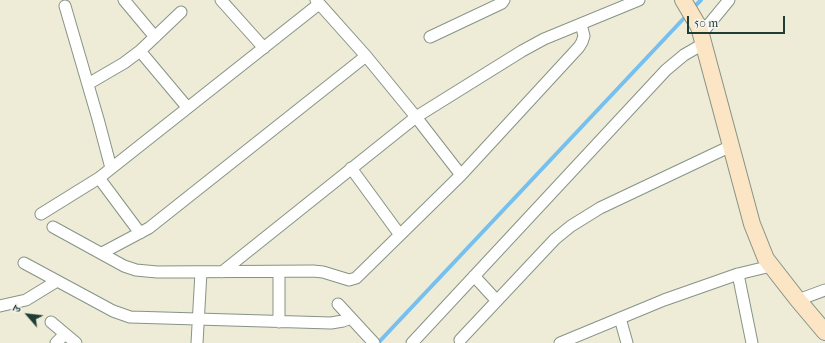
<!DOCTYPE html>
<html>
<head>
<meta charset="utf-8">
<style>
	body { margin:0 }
	#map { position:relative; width:825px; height:343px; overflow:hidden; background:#eeebd7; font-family:"IM FELL French Canon","Noto Serif Devanagari",serif }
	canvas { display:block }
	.north { position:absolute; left:8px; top:295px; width:40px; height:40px; -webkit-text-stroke:3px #f6f6f2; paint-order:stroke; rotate:298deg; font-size:11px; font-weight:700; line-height:16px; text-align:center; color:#1f3d34 }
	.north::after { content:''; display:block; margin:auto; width:14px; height:18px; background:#1f3d34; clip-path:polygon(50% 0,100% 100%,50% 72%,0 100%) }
	.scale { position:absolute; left:687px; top:16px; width:98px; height:18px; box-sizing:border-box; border:2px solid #1f3d34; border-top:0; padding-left:5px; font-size:12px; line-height:14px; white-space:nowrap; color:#1f3d34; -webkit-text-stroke:3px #f6f6f2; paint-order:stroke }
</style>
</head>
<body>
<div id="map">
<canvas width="825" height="343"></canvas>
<div class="north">उ</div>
<div class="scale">50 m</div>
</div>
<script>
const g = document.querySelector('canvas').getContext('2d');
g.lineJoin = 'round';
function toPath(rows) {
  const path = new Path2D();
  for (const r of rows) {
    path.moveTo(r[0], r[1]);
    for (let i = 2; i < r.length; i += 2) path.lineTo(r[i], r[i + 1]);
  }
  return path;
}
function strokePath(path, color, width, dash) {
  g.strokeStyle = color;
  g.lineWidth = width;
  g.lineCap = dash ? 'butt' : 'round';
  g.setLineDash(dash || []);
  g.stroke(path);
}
strokePath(toPath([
	[693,8,701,0],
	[378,343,687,15]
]), '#76c0ef', 4);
const street = toPath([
	[124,0,155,37],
	[221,0,264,48],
	[316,0,366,56,416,117,461,175],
	[65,6,98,119,111,168],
	[701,34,729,0],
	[430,37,502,3,504,0],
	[140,51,187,107],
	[88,84,124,63,140,51,181,12],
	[351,168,400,235],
	[99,178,140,233],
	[41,214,99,178,319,4],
	[53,227,124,266,136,270,157,272,313,271,323,272,349,280,356,278,461,175,579,47,582,42,584,36,581,24],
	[102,253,149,228,366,56],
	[24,263,113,311,130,317,331,323,343,321,351,318],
	[222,272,416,117,522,51,544,39,639,0],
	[279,272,279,322],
	[738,274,752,343],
	[474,276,497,301],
	[798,300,825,290],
	[338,304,374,343],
	[0,306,26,300,57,281],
	[620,318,627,343],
	[51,322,76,343],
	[460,340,555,239,571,226,600,208,731,146],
	[56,343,65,334],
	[197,343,201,272],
	[412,343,666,70,684,55,703,44],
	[560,343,664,300,738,274,771,266]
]);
const secondary = toPath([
	[683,0,699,27,752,224,766,259,798,300,825,332]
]);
strokePath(street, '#869486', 13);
strokePath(secondary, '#869486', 18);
strokePath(street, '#fff', 11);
strokePath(secondary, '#fce5c4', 16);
</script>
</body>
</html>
